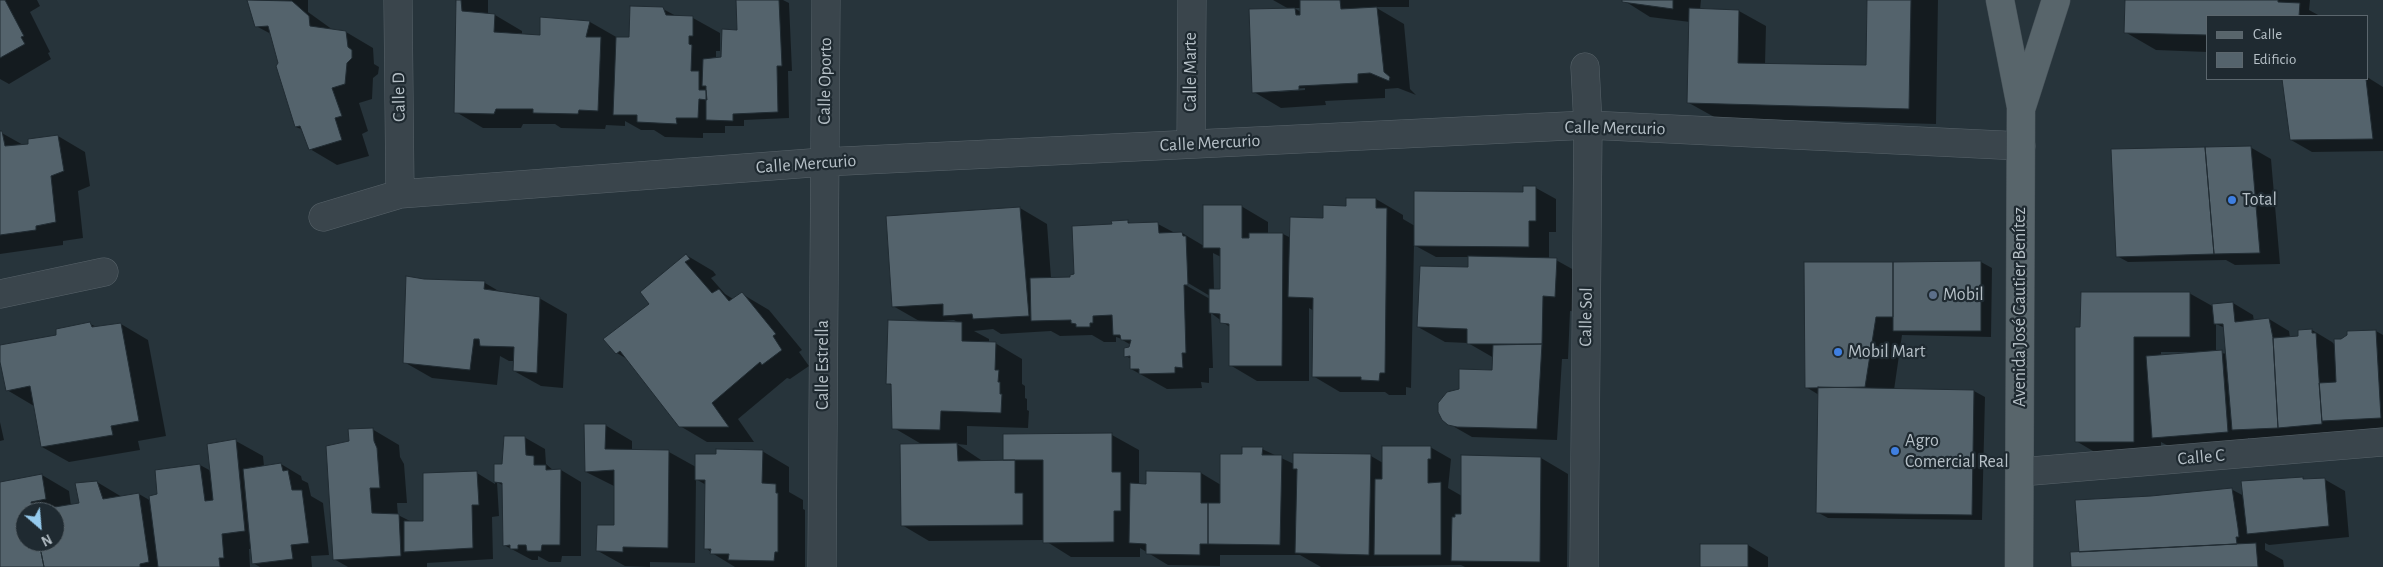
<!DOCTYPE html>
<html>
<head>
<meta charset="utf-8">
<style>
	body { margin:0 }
	#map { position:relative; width:2383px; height:567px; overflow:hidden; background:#27343b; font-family:"Alegreya Sans",sans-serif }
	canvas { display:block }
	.legend { position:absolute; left:2206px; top:15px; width:162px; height:65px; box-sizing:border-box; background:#1f2a31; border:1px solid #5b666d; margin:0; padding:6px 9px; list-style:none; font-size:15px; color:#b6c0c7 }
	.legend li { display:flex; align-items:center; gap:10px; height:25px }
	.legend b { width:25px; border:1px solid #5b666d }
	.north { position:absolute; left:15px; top:502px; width:50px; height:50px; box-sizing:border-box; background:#1f2a31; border:1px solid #5b666d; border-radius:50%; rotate:153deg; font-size:14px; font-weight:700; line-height:20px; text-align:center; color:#b6c0c7 }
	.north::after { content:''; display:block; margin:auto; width:18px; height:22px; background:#95caed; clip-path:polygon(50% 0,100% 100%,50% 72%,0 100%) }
</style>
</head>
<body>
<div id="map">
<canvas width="2383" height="567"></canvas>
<ul class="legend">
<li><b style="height:6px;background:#58656b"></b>Calle</li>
<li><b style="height:14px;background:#54636c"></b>Edificio</li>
</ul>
<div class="north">N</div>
</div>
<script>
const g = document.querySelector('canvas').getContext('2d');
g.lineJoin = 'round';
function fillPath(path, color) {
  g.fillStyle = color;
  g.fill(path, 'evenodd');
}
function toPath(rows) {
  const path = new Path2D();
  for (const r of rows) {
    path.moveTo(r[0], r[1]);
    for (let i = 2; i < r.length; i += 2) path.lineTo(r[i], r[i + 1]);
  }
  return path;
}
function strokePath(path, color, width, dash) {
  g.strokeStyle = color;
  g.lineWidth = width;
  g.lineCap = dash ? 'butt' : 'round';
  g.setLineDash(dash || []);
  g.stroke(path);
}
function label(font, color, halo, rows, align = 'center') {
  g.font = font + ' "Alegreya Sans",sans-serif';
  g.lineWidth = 4.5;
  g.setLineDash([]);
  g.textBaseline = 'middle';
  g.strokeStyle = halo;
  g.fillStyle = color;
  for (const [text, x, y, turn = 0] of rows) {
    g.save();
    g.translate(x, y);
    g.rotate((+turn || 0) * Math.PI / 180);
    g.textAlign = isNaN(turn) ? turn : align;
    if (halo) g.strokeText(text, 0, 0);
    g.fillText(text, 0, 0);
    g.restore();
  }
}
fillPath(toPath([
	[0,0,37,0,40,6,30,12,50,52,48,53,51,59,9,84,0,79],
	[248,0,308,0,308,12,333,30,346,32,373,48,374,64,379,67,378,74,373,78,372,99,359,103,368,131,362,134,369,156,337,165,310,149,303,130,296,127,271,34,256,26],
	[457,0,488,0,488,15,495,15,522,31,522,35,541,36,541,18,590,22,618,38,630,38,663,9,678,17,693,18,720,33,720,51,716,51,716,58,723,58,738,31,737,0,783,0,789,3,792,71,788,71,789,118,744,120,744,126,725,126,725,133,703,133,703,138,665,137,654,130,641,130,625,121,625,126,606,125,605,129,561,128,555,124,523,124,521,128,483,128,456,112],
	[1273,0,1409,0,1409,7,1375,7,1404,24,1410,89,1416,95,1398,88,1385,89,1385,98,1325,101,1326,105,1281,108,1254,92,1289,9],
	[1294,8,1301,8,1301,12],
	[1305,88,1305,90,1278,92,1278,90],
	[1623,0,1701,0,1700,10,1739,11,1766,26,1765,65,1867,66,1868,0,1938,0,1936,124,1716,118,1689,103,1690,22,1650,17],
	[2126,0,2310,0,2309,10,2320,16,2207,16,2207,52,2156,50,2125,32],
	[2367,77,2383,87,2383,151,2312,152,2291,140,2283,79],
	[0,132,25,146,58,136,85,152,90,186,78,191,83,238,63,241,63,245,0,254],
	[2250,147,2271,159,2280,264,2235,265,2226,260,2128,262,2117,256],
	[1536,188,1556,199,1556,232,1549,232,1549,259,1556,260,1583,275,1582,312,1570,311,1568,359,1562,359,1557,440,1472,437,1451,425,1460,390,1494,371,1494,358,1468,343,1445,342,1418,327,1469,269,1469,257,1436,257,1414,245,1411,388,1406,387,1406,395,1389,395,1385,392,1340,392,1313,376,1314,311,1309,308,1309,381,1257,381,1230,365,1231,328,1211,313,1213,368,1209,368,1209,383,1201,382,1202,388,1167,389,1131,369,1131,359,1126,356,1131,345,1119,338,1116,337,1116,342,1104,342,1092,335,1060,336,1051,331,1001,334,993,329,974,331,989,339,989,343,995,343,1022,359,1022,384,1025,386,1025,398,1027,399,1027,410,1029,411,1028,428,967,426,967,445,957,444,984,462,1004,461,1004,435,1112,435,1139,450,1139,483,1147,485,1201,473,1221,485,1243,456,1262,449,1294,464,1371,456,1383,463,1430,447,1451,459,1448,488,1462,496,1462,456,1541,458,1568,474,1567,567,1465,567,1461,565,1321,567,1300,555,1220,555,1220,566,1168,565,1140,548,1140,557,1071,557,1044,540,929,541,902,525,923,445,894,428,893,386,887,383,921,322,893,306,1020,208,1047,224,1051,278,1072,278,1113,226,1128,222,1133,224,1158,224,1175,233,1182,233,1204,246,1241,206,1268,222,1268,234,1283,234,1291,238,1347,207,1347,199,1376,199,1403,215,1403,219,1415,226],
	[1213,253,1221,257,1221,290,1214,290],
	[1183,280,1210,296,1210,299,1182,283],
	[954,320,959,323,941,323,941,321],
	[686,255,713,271,716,275,711,278,725,294,733,299,742,294,769,310,802,350,799,352,809,366,790,379,787,378,738,419,754,442,707,442,680,426,627,359,617,353],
	[1981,262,1992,268,1991,337,1902,335,1894,390,1974,391,1985,397,1982,520,1828,518,1817,512,1819,395,1806,387,1806,263],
	[424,280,485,283,502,293,539,298,567,314,563,388,541,386,514,371,515,361,509,361,500,356,497,385,432,378,404,362],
	[2189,293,2214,307,2233,303,2253,315,2254,321,2269,319,2289,331,2290,338,2300,337,2312,330,2332,342,2336,346,2341,340,2376,331,2383,335,2383,430,2254,441,2248,438,2248,443,2174,449,2161,442,2161,457,2103,457,2076,441,2082,328],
	[2216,324,2225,328,2227,354,2216,352],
	[2161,352,2187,352,2187,354,2161,356],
	[90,324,97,327,121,324,148,340,166,436,138,441,140,450,69,462,42,447,34,406,7,390,0,346,57,336],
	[0,422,4,440,0,441],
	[605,425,632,441,632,451,669,452,696,467,762,451,789,467,789,492,803,500,803,509,805,510,805,567,735,567,712,553,706,548,706,485,696,479,695,563,650,562,650,567,625,566,598,551,615,526,616,487,586,472],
	[372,429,399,445,400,457,404,464,407,503,397,503,398,515,412,522,424,522,477,473,495,484,496,465,503,465,524,437,545,449,546,464,554,471,561,470,581,482,581,556,562,556,561,562,549,562,538,556,538,560,532,560,504,545,504,486,497,482,499,516,492,517,493,559,427,563,427,567,348,567,334,559,350,442],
	[236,441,263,456,264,466,281,464,301,476,302,480,308,483,311,496,323,503,329,555,311,556,312,567,260,567,253,563,252,549,249,549,250,567,0,567,0,482,42,475,69,491,71,506,80,505,97,482,122,497,139,494,151,501,200,465,211,471],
	[25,512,55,512,55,542,25,542],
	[2302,478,2306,480,2324,479,2345,491,2349,537,2269,545,2265,543,2265,550,2283,560,2284,567,2072,567,2080,553,2151,497,2231,489,2244,496],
	[1748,545,1768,557,1768,567,1702,567]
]), '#0007');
const building = toPath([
	[0,0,5,0,24,36,21,37,25,44,0,58,0,0],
	[247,0,292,1,309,16,310,26,346,31,348,47,352,50,352,58,347,63,345,84,332,88,342,116,335,118,342,140,309,150,300,126,295,127,276,66,278,63,268,26,255,27,247,0],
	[456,0,461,0,462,11,495,14,494,32,540,35,540,17,590,21,586,37,601,37,598,111,579,110,578,114,533,113,533,109,496,109,494,114,454,113,456,0],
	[736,0,779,0,782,66,777,66,778,112,733,114,733,121,706,120,706,86,702,86,703,59,721,57,722,29,737,30,736,0],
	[1300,0,1340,0,1341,9,1377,7,1384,72,1390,77,1389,81,1370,73,1358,74,1358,83,1299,86,1299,90,1252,93,1249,9,1295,8,1296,15,1300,15,1300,0],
	[1622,0,1673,0,1673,9,1622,2,1622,0],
	[1867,0,1911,0,1909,109,1687,103,1689,8,1739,10,1738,63,1866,65,1867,0],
	[2125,0,2278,0,2278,2,2300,3,2299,16,2207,16,2207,35,2124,33,2125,0],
	[630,6,663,7,666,15,693,16,693,36,689,36,689,44,692,45,691,71,699,71,699,90,706,90,707,100,699,99,698,118,676,118,677,124,637,122,637,115,613,115,616,37,629,37,630,6],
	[2282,79,2366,79,2373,139,2290,140,2282,79],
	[0,131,2,131,5,146,28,144,28,139,58,135,64,171,51,176,56,222,36,226,36,230,0,235,0,131],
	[2251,146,2260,253,2214,254,2205,147,2251,146],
	[2205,147,2214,254,2116,257,2111,149,2205,147],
	[1523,186,1536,186,1536,221,1529,221,1529,247,1414,246,1414,191,1523,192,1523,186],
	[1346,198,1376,198,1376,208,1387,208,1385,373,1380,373,1379,381,1361,380,1361,377,1312,377,1313,298,1288,297,1290,217,1323,218,1323,205,1346,206,1346,198],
	[1203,205,1242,205,1242,238,1249,238,1249,233,1283,233,1282,366,1229,366,1229,324,1220,323,1220,314,1209,313,1209,289,1220,289,1220,248,1203,248,1203,205],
	[1020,207,1029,316,973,319,972,314,943,316,943,304,892,307,886,216,1020,207],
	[1128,220,1128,223,1158,222,1159,233,1182,232,1183,236,1186,236,1188,285,1184,285,1186,353,1182,353,1183,368,1175,367,1175,373,1139,374,1139,369,1130,369,1130,356,1124,357,1124,348,1129,347,1131,340,1121,340,1120,335,1113,335,1112,315,1093,316,1093,323,1090,323,1090,327,1076,327,1076,324,1071,323,1071,320,1031,321,1030,278,1070,277,1070,275,1074,274,1072,226,1112,224,1111,221,1128,220],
	[686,254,690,259,685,262,712,293,719,289,729,301,742,292,776,334,773,336,782,350,762,365,760,362,712,403,729,427,679,427,620,351,616,354,603,339,649,304,640,292,686,254],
	[1468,256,1557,258,1555,297,1543,296,1542,344,1467,344,1467,329,1417,327,1420,266,1468,267,1468,256],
	[1981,261,1981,331,1893,331,1893,262,1981,261],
	[1804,262,1893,262,1893,317,1876,317,1865,387,1805,388,1804,262],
	[406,276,424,279,485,281,484,289,540,297,537,373,513,371,514,347,480,346,479,339,474,339,470,370,403,363,406,276],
	[2081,292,2190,292,2190,337,2134,337,2134,442,2075,442,2075,327,2080,327,2081,292],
	[2233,302,2235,322,2269,318,2273,338,2278,428,2232,430,2223,324,2214,324,2212,304,2233,302],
	[888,320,962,322,962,341,996,342,995,370,999,370,998,382,1000,382,1000,394,1002,394,1001,413,941,411,940,430,892,429,891,384,886,384,888,320],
	[90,322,92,327,121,323,139,421,111,426,113,435,41,447,30,386,6,391,0,362,0,345,56,335,56,329,90,322],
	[2312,329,2312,333,2316,333,2322,424,2278,428,2273,338,2298,336,2298,330,2312,329],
	[2376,330,2381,418,2322,421,2319,383,2336,382,2334,339,2341,339,2347,335,2347,331,2376,330],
	[1542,344,1537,429,1457,427,1448,425,1442,420,1438,412,1438,403,1447,392,1459,389,1459,369,1492,370,1493,345,1542,344],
	[2222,350,2228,432,2152,438,2146,356,2222,350],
	[1818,387,1974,390,1972,515,1816,513,1818,387],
	[584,424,606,424,605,449,669,450,668,548,623,547,623,552,596,551,597,525,614,525,614,470,585,472,584,424],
	[373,428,374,441,377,448,380,488,370,488,372,513,399,514,401,556,333,560,326,446,349,441,348,429,373,428],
	[1112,433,1112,472,1121,472,1121,511,1114,511,1114,542,1043,543,1043,460,1003,460,1003,434,1112,433],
	[504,436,525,436,526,455,534,456,534,465,546,465,546,470,561,469,560,545,542,545,541,551,527,551,526,545,518,545,518,549,510,549,510,545,503,546,502,483,494,482,494,464,502,464,504,436],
	[236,439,245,531,222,534,224,558,219,558,220,567,158,567,149,496,157,494,155,470,200,464,205,501,213,500,207,444,236,439],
	[957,443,958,461,1015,460,1015,493,1023,493,1023,525,901,526,900,444,957,443],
	[1382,446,1431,446,1431,459,1428,459,1428,483,1441,482,1441,555,1374,555,1375,479,1382,479,1382,446],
	[1242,447,1263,447,1262,455,1282,455,1280,545,1208,544,1208,503,1220,503,1220,454,1242,454,1242,447],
	[716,449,763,450,762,483,776,484,776,493,778,493,778,552,775,552,774,561,728,560,729,554,710,554,711,549,704,549,705,480,695,480,695,454,716,454,716,449],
	[1293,453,1371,454,1369,555,1295,553,1297,469,1293,469,1293,453],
	[1461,455,1541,457,1540,562,1451,561,1452,517,1455,517,1455,514,1461,514,1461,455],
	[281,463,283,471,288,470,292,490,302,490,309,543,291,545,293,559,252,564,243,469,281,463],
	[477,471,479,505,472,505,473,548,404,552,404,521,423,521,423,473,477,471],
	[1146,471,1201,472,1201,503,1208,503,1208,544,1200,544,1200,555,1146,554,1146,544,1129,543,1130,483,1146,484,1146,471],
	[42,474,46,499,31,502,33,512,25,512,25,542,39,542,44,567,0,567,0,482,42,474],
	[2303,477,2303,479,2325,478,2329,526,2247,534,2241,481,2303,477],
	[97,481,103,499,139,493,149,562,140,564,140,567,44,567,39,542,55,542,55,512,50,512,49,508,79,503,75,483,97,481],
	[2232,488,2238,528,2239,537,2236,537,2237,544,2079,552,2075,500,2151,496,2232,488],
	[2256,543,2258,567,2071,567,2070,552,2256,543],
	[1700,544,1748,544,1748,567,1700,567,1700,544]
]);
fillPath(building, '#54636c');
strokePath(building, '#212c33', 1);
const minor = toPath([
	[398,0,400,194],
	[1191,144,1192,0],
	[323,217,400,194,824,162,1588,125,2021,146],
	[0,294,104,272],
	[2020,472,2383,442],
	[822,567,826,0],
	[1584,567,1588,125,1585,67]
]);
const primary = toPath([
	[2000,0,2021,107,2019,567],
	[2022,106,2056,0]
]);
strokePath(minor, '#58636a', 29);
strokePath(primary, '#465158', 29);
strokePath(minor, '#3a454c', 28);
strokePath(primary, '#58656b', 28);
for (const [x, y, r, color] of [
	[2232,200,5,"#3f7fe0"],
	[1933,295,5,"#5c6f8a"],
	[1838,352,5,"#3f7fe0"],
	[1895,451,5,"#3f7fe0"]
]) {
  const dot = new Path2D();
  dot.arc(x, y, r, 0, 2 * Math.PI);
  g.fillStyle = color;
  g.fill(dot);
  strokePath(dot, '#1f2a31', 2);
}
label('18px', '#b6c0c7', '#1f2a31', [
	["Calle Marte",1191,72,-90],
	["Calle Oporto",825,81,-89],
	["Calle D",399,97,-91],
	["Calle Mercurio",1615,128,1],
	["Calle Mercurio",1210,143,-3],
	["Calle Mercurio",806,164,-4],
	["Avenida José Gautier Benítez",2020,307,-90],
	["Calle Sol",1586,317,-89],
	["Calle Estrella",823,365,-90],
	["Calle C",2201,457,-5]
]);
label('18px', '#b6c0c7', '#1f2a31', [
	["Total",2242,200],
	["Mobil",1943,295],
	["Mobil Mart",1848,352],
	["Agro",1905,441],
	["Comercial Real",1905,462]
], 'left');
</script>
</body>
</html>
